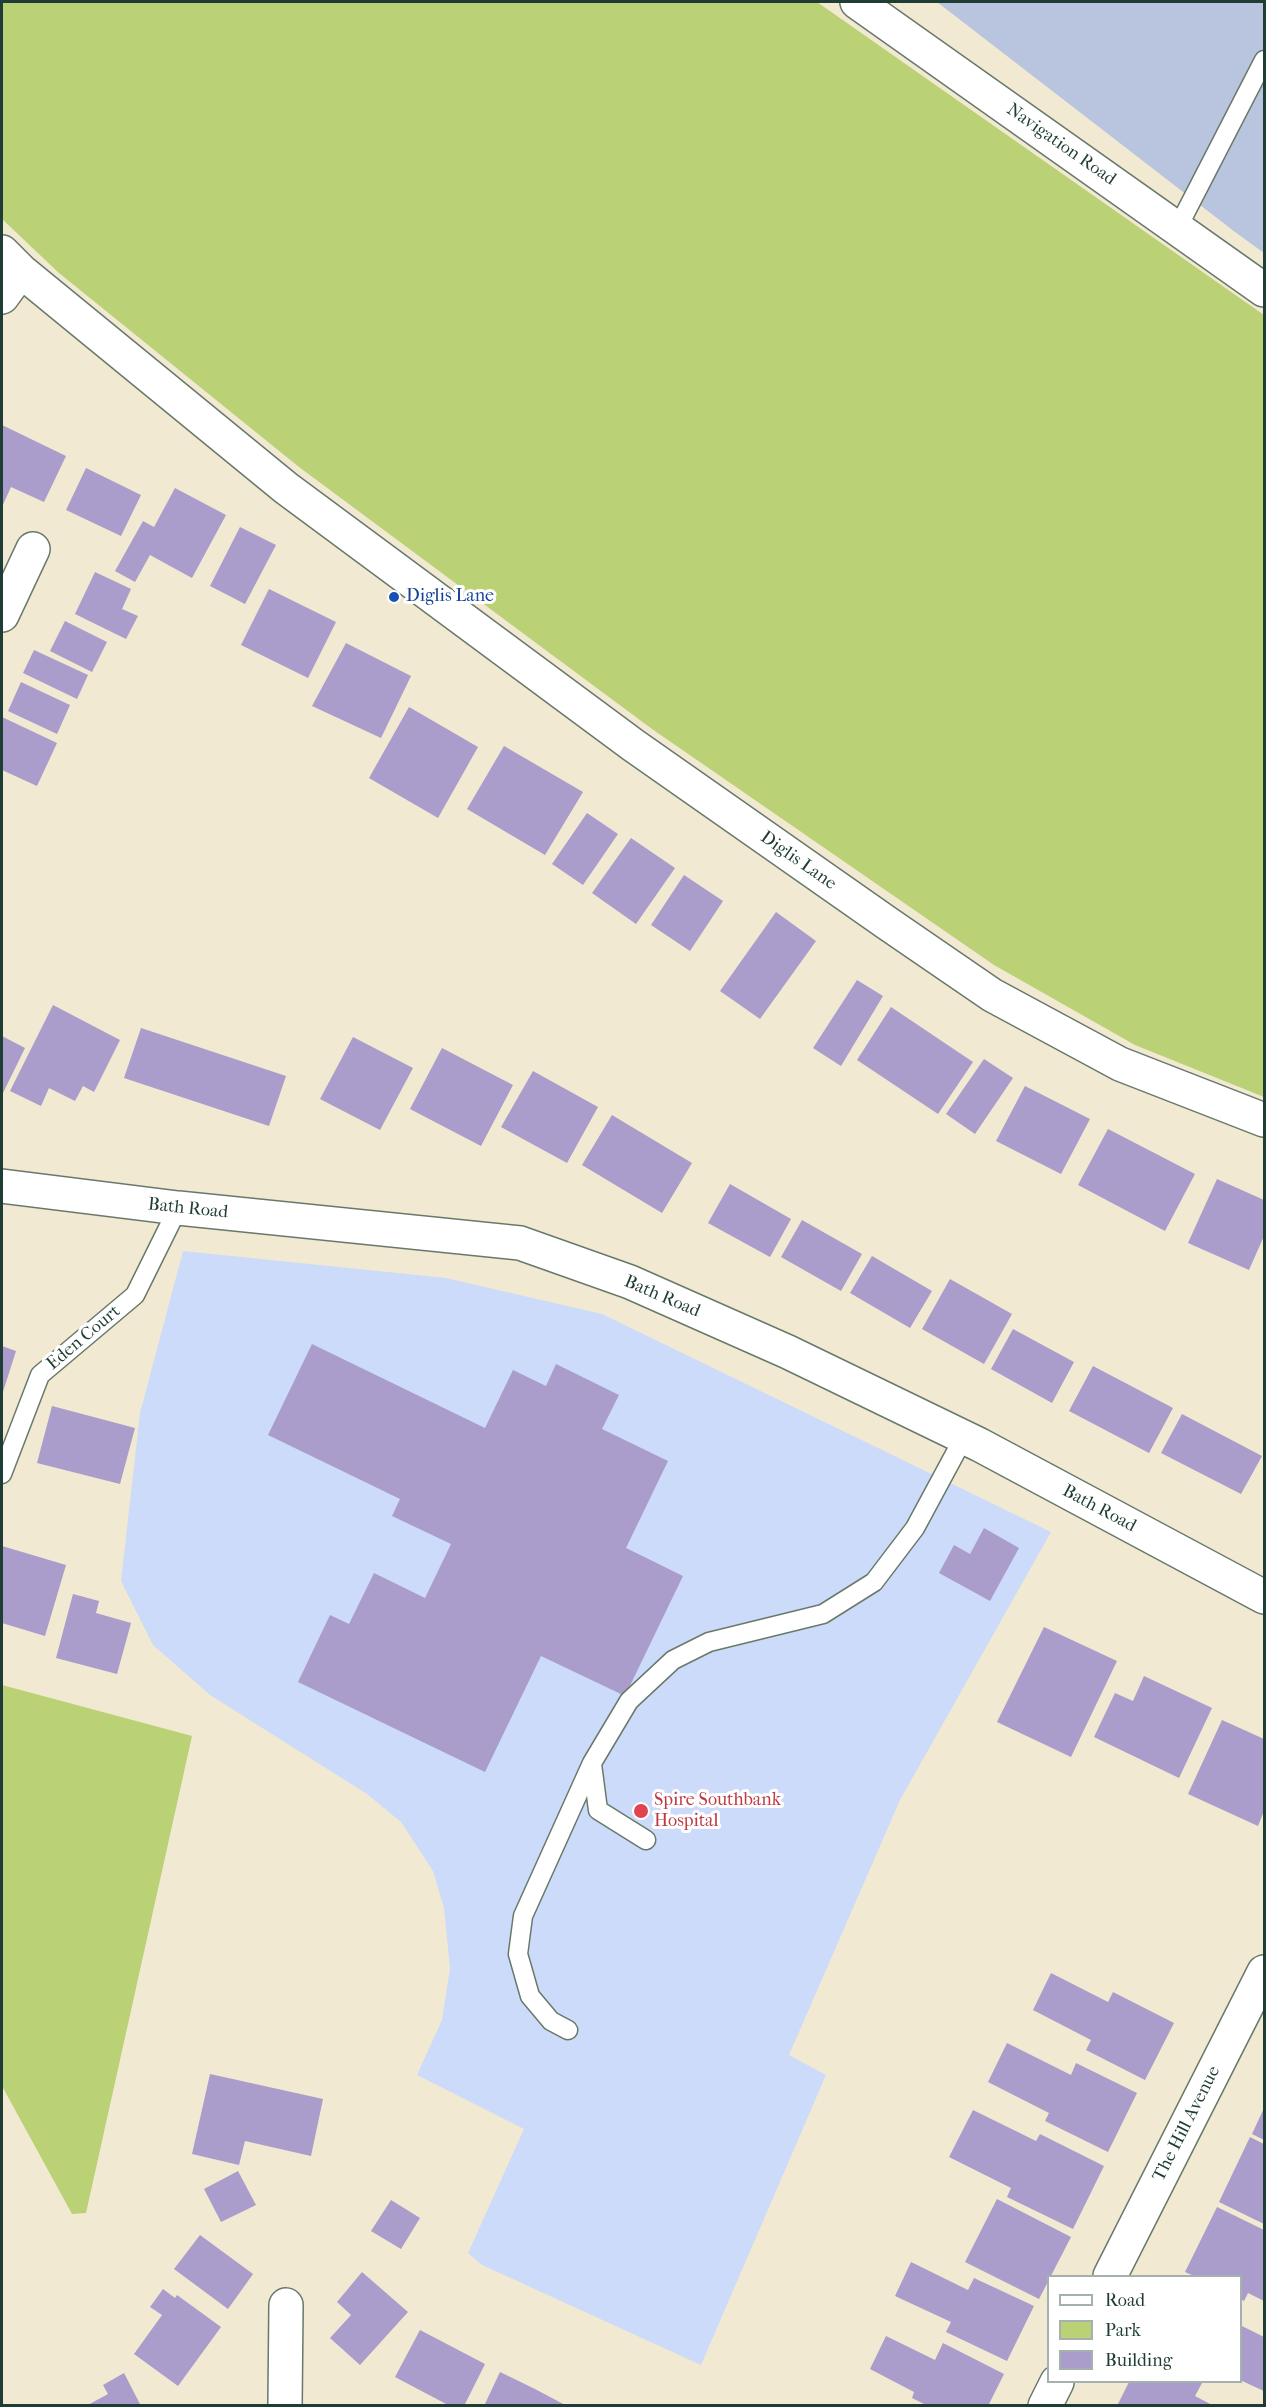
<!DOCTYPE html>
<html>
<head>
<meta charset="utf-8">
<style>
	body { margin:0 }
	#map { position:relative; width:1266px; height:2407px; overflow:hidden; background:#f1e9d1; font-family:"IM FELL French Canon",serif }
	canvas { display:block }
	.frame { position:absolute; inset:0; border:3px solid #1f3d34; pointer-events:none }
	.legend { position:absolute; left:1047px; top:2275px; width:195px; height:108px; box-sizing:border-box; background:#fff; border:2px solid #a5b1ae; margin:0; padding:8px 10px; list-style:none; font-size:18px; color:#1f3d34 }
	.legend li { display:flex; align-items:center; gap:12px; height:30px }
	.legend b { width:30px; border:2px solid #a5b1ae }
</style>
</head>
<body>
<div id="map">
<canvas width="1266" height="2407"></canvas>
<div class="frame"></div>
<ul class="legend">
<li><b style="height:8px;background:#fff"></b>Road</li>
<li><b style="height:16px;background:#bbd176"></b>Park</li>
<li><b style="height:16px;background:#aa9ccb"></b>Building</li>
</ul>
</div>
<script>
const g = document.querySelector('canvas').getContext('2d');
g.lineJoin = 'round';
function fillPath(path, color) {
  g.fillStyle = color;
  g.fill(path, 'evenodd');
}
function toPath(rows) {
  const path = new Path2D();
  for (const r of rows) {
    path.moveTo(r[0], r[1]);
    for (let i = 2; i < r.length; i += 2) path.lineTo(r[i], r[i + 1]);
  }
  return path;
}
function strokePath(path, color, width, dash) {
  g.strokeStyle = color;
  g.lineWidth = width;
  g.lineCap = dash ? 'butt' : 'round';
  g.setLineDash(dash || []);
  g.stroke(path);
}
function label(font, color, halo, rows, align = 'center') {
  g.font = font + ' "IM FELL French Canon",serif';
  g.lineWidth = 6;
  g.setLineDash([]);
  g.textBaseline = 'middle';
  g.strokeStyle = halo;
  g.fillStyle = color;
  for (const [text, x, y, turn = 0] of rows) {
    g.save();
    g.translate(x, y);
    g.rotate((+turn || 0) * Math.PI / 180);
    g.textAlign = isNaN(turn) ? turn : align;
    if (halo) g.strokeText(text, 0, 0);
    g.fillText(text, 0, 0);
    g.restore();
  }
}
fillPath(toPath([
	[183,1251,446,1278,602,1314,1051,1532,900,1800,789,2055,826,2075,701,2365,482,2265,468,2253,524,2129,417,2075,442,2020,450,1968,444,1908,433,1871,401,1822,367,1794,210,1695,153,1645,121,1581,140,1413]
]), '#cddbfa');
fillPath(toPath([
	[937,2,1264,2,1264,253,1235,232]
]), '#b9c5de');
fillPath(toPath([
	[2,2,817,2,1264,315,1264,1097,1135,1045,994,965,652,729,299,467,59,273,2,219],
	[2,1685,192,1736,86,2213,72,2214,2,2086]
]), '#bbd176');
fillPath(toPath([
	[2,425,66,456,44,502,11,487,2,507],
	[86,468,141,495,121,536,66,510],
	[175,488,226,515,192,578,150,555,135,582,115,571,143,521,154,527],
	[240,527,276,545,245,604,210,586],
	[95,572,131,589,122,609,138,616,126,639,75,614],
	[269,589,336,622,308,678,241,645],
	[65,621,107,642,92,672,50,651],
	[346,643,411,676,381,738,312,706],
	[34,650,88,675,77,699,23,673],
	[21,682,70,705,57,734,8,711],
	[409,707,478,747,438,818,369,778],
	[2,717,57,743,37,786,2,770],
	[504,746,583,792,545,855,467,809],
	[587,813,618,834,583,885,552,864],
	[631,838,675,868,636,924,592,893],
	[684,875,723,901,690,951,651,925],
	[776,912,816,941,760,1019,720,991],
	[857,980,883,996,841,1066,813,1048],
	[53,1005,120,1040,94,1092,83,1086,75,1101,49,1088,41,1106,10,1091],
	[891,1007,973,1062,938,1114,857,1060],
	[141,1028,286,1076,269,1126,124,1078],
	[2,1036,25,1048,2,1095],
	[353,1037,413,1068,380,1130,320,1099],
	[442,1048,513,1085,481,1146,410,1109],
	[984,1059,1013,1078,975,1134,946,1114],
	[533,1071,598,1107,567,1163,501,1127],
	[1025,1086,1090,1119,1061,1174,996,1141],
	[612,1115,692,1163,662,1213,582,1165],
	[1108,1129,1195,1174,1165,1231,1078,1185],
	[1217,1179,1264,1200,1264,1236,1249,1270,1188,1243],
	[730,1184,791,1219,770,1257,708,1223],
	[802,1220,862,1254,841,1291,781,1257],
	[872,1256,932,1291,910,1328,850,1293],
	[950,1279,1012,1314,984,1364,922,1329],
	[1013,1329,1074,1362,1052,1403,991,1369],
	[312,1344,485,1428,513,1370,546,1386,556,1364,619,1395,602,1429,668,1461,626,1548,683,1576,625,1696,541,1656,485,1772,298,1682,330,1615,349,1624,374,1573,425,1598,451,1544,392,1516,400,1499,268,1435],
	[2,1346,16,1351,2,1395],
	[1093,1366,1173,1408,1149,1453,1069,1411],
	[52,1406,135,1428,120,1484,37,1463],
	[1182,1414,1262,1456,1241,1494,1161,1453],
	[984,1528,1019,1548,990,1601,939,1573,954,1545,970,1554],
	[2,1546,66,1565,45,1636,2,1623],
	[73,1594,99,1601,96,1613,131,1623,117,1674,56,1658],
	[1044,1627,1117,1661,1071,1757,997,1722],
	[1144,1676,1212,1708,1179,1778,1094,1737,1115,1693,1133,1701],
	[1222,1720,1264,1739,1264,1811,1258,1826,1188,1794],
	[1051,1973,1108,2002,1113,1992,1174,2023,1145,2080,1086,2050,1091,2040,1033,2010],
	[1007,2043,1071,2075,1076,2063,1137,2093,1108,2152,1045,2121,1049,2113,988,2082],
	[210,2074,323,2099,311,2156,245,2141,239,2165,192,2154],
	[1264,2108,1264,2140,1252,2134],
	[973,2110,1036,2141,1040,2134,1104,2166,1073,2229,1007,2197,1011,2188,949,2157],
	[1250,2137,1264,2144,1264,2224,1219,2202],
	[238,2171,256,2205,221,2222,204,2189],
	[997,2199,1071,2237,1039,2299,965,2262],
	[391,2200,420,2218,401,2249,371,2231],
	[1217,2207,1264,2230,1264,2301,1248,2293,1244,2301,1240,2299,1240,2276,1194,2276,1185,2272],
	[200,2235,253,2274,228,2309,174,2269],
	[911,2262,968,2290,974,2278,1034,2306,1007,2361,946,2332,951,2322,895,2296],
	[362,2272,408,2312,360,2365,330,2338,351,2315,337,2302],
	[163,2289,175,2298,177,2295,221,2327,178,2386,134,2354,162,2315,150,2307],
	[1240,2325,1264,2337,1264,2391,1240,2380],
	[420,2330,485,2364,464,2406,450,2406,395,2377],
	[886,2336,935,2360,943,2343,1004,2374,988,2406,928,2406,912,2398,914,2392,870,2369],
	[500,2372,535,2389,567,2406,484,2406],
	[124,2373,141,2406,86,2406,108,2394,103,2385],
	[1129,2382,1198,2382,1202,2383,1195,2396,1214,2406,1117,2406]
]), '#aa9ccb');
const lane = toPath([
	[1178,227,1264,60],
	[2,1474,40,1375,135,1295,178,1208],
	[592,1764,598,1810,646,1840],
	[568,2030,551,2021,530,1996,518,1954,523,1916,592,1763,629,1701,673,1660,709,1642,823,1614,874,1582,915,1528,964,1437]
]);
const street = toPath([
	[857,2,1264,290],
	[2,252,21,271,286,488,633,745,887,923,992,995,1120,1064,1264,1120],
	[2,297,21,271],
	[2,615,33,549],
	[1110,2276,1264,1972],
	[285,2406,286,2305],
	[1045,2406,1057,2382]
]);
const primary = toPath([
	[2,1186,178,1208,520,1243,630,1282,788,1352,980,1445,1264,1597]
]);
strokePath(lane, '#68796b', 21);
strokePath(street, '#68796b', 36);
strokePath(primary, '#68796b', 36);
strokePath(lane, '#fff', 18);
strokePath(street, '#fff', 33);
strokePath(primary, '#fff', 33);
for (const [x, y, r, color] of [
	[394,597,6,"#1a4fb4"],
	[641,1811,8,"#e0444e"]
]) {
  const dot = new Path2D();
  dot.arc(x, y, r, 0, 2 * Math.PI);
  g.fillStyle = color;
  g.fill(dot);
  strokePath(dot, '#fff', 2);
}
label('18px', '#1f3d34', '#fff', [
	["Navigation Road",1061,145,35],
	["Diglis Lane",798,861,35],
	["Bath Road",188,1209,6],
	["Bath Road",662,1297,23],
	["Eden Court",84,1338,-40],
	["Bath Road",1099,1509,28],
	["The Hill Avenue",1187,2124,-63]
]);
label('18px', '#164399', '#fff', [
	["Diglis Lane",406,597]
], 'left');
label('18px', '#be3a42', '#fff', [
	["Spire Southbank",654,1801],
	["Hospital",654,1822]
], 'left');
</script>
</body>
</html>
